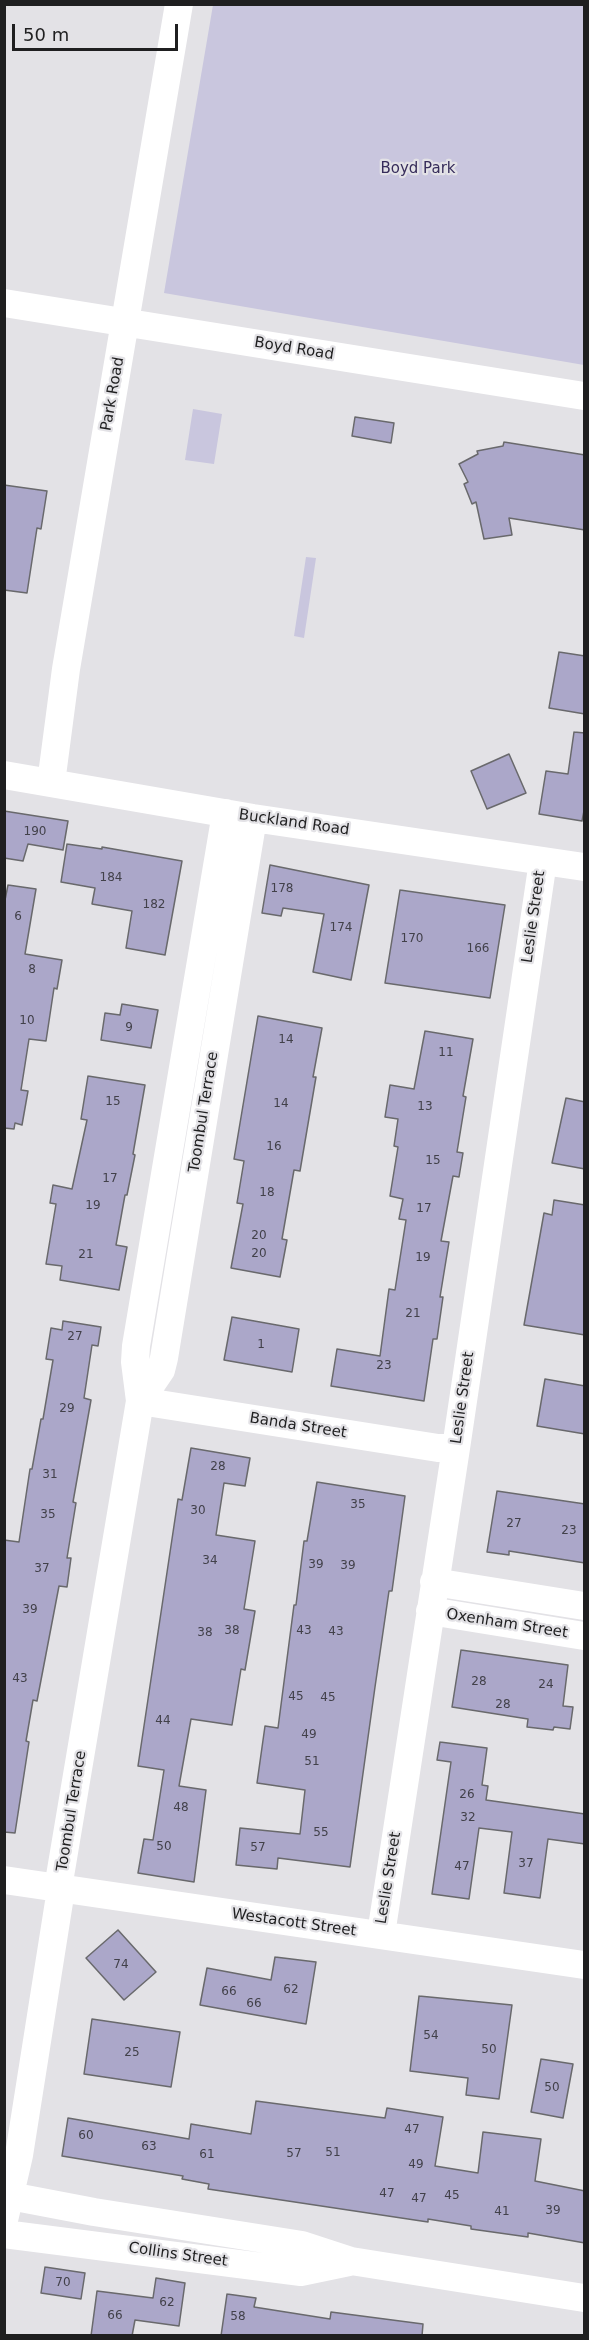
<!DOCTYPE html>
<html>
<head>
<meta charset="utf-8">
<style>
	body { margin:0 }
	#map { position:relative; width:589px; height:2340px; overflow:hidden; background:#e3e2e6; font-family:"DejaVu Sans",sans-serif }
	canvas { display:block }
	.frame { position:absolute; inset:0; border:6px solid #1f1f20; pointer-events:none }
	.scale { position:absolute; left:12px; top:24px; width:166px; height:27px; box-sizing:border-box; border:3px solid #1f1f20; border-top:0; padding-left:8px; font-size:18px; line-height:21px; white-space:nowrap; color:#1f1f20; -webkit-text-stroke:4px #e3e2e6; paint-order:stroke }
</style>
</head>
<body>
<div id="map">
<canvas width="589" height="2340"></canvas>
<div class="frame"></div>
<div class="scale">50 m</div>
</div>
<script>
const g = document.querySelector('canvas').getContext('2d');
g.lineJoin = 'round';
function fillPath(path, color) {
  g.fillStyle = color;
  g.fill(path, 'evenodd');
}
function toPath(rows) {
  const path = new Path2D();
  for (const r of rows) {
    path.moveTo(r[0], r[1]);
    for (let i = 2; i < r.length; i += 2) path.lineTo(r[i], r[i + 1]);
  }
  return path;
}
function strokePath(path, color, width, dash) {
  g.strokeStyle = color;
  g.lineWidth = width;
  g.lineCap = dash ? 'butt' : 'round';
  g.setLineDash(dash || []);
  g.stroke(path);
}
function label(font, color, halo, rows, align = 'center') {
  g.font = font + ' "DejaVu Sans",sans-serif';
  g.lineWidth = 4.5;
  g.setLineDash([]);
  g.textBaseline = 'middle';
  g.strokeStyle = halo;
  g.fillStyle = color;
  for (const [text, x, y, turn = 0] of rows) {
    g.save();
    g.translate(x, y);
    g.rotate((+turn || 0) * Math.PI / 180);
    g.textAlign = isNaN(turn) ? turn : align;
    if (halo) g.strokeText(text, 0, 0);
    g.fillText(text, 0, 0);
    g.restore();
  }
}
fillPath(toPath([
	[213,5,584,5,584,365,164,293],
	[193,409,222,414,214,464,185,460],
	[306,557,316,558,304,638,294,636]
]), '#c9c6de');
const building = toPath([
	[355,417,394,423,391,443,352,436,355,417],
	[504,442,585,455,585,530,509,518,512,535,484,539,476,502,472,504,464,484,468,482,459,464,478,454,477,451,503,446,504,442],
	[4,485,47,491,41,529,37,528,27,593,4,590,4,485],
	[559,652,585,656,585,714,549,708,559,652],
	[574,732,585,733,585,806,582,821,539,814,546,771,568,774,574,732],
	[509,754,526,793,487,809,471,771,509,754],
	[4,811,68,821,63,850,28,844,23,861,4,858,4,811],
	[67,844,102,849,102,847,182,861,165,955,126,948,132,911,92,904,95,888,61,882,67,844],
	[270,865,369,885,351,980,313,972,324,914,283,908,281,916,262,913,270,865],
	[8,885,36,889,25,954,62,960,57,989,54,988,46,1041,29,1039,21,1090,28,1091,22,1125,15,1123,14,1129,4,1128,4,905,8,885],
	[400,890,505,905,490,998,385,983,400,890],
	[122,1004,158,1010,151,1048,101,1040,105,1013,120,1015,122,1004],
	[258,1016,322,1028,313,1077,316,1077,300,1171,294,1170,282,1239,287,1240,280,1277,231,1268,243,1204,237,1203,244,1161,234,1159,258,1016],
	[425,1031,473,1039,463,1096,466,1097,457,1152,463,1153,459,1177,453,1176,441,1241,449,1242,440,1297,443,1297,437,1339,433,1339,424,1401,331,1386,337,1349,380,1356,389,1289,395,1290,406,1220,399,1219,403,1199,390,1196,398,1147,394,1146,398,1119,385,1117,390,1085,414,1089,425,1031],
	[88,1076,145,1085,133,1154,135,1155,127,1195,125,1195,116,1245,127,1247,119,1290,60,1280,62,1266,46,1264,56,1204,50,1203,53,1185,72,1189,87,1120,81,1119,88,1076],
	[566,1098,585,1102,585,1169,552,1163,566,1098],
	[554,1200,585,1205,585,1335,524,1325,544,1213,552,1215,554,1200],
	[232,1317,299,1329,292,1372,224,1360,232,1317],
	[63,1321,101,1327,98,1346,92,1345,84,1398,91,1400,73,1502,76,1503,67,1558,71,1558,67,1587,59,1586,37,1701,33,1700,26,1741,29,1742,15,1833,4,1832,4,1540,19,1542,30,1469,32,1469,41,1419,43,1419,53,1360,46,1359,51,1328,62,1330,63,1321],
	[545,1379,585,1386,585,1434,537,1426,545,1379],
	[191,1448,250,1458,245,1486,224,1483,216,1535,255,1541,244,1609,255,1611,245,1670,241,1669,232,1725,191,1719,179,1786,206,1790,194,1882,138,1873,144,1839,153,1840,164,1770,138,1766,178,1499,182,1500,191,1448],
	[317,1482,405,1496,392,1591,389,1591,375,1687,350,1867,278,1858,277,1869,236,1865,240,1828,300,1834,305,1790,257,1783,265,1726,278,1728,294,1605,296,1605,304,1541,307,1541,317,1482],
	[497,1491,585,1504,585,1563,509,1551,509,1555,487,1552,497,1491],
	[461,1650,568,1665,563,1706,573,1707,570,1729,554,1727,553,1730,527,1727,528,1719,452,1707,461,1650],
	[440,1742,487,1748,482,1785,488,1786,486,1800,585,1814,585,1844,548,1839,540,1898,504,1893,512,1832,479,1828,469,1899,432,1894,451,1762,437,1760,440,1742],
	[118,1930,156,1972,124,2000,86,1958,118,1930],
	[275,1957,316,1962,306,2024,200,2005,207,1968,271,1980,275,1957],
	[419,1996,512,2005,499,2099,466,2095,468,2078,410,2071,419,1996],
	[92,2019,180,2032,171,2087,84,2074,92,2019],
	[541,2059,573,2064,563,2118,531,2112,541,2059],
	[256,2101,385,2118,387,2108,443,2117,435,2166,478,2173,483,2132,541,2139,535,2181,585,2191,585,2243,528,2233,528,2237,471,2229,471,2226,428,2219,428,2222,208,2189,209,2184,182,2179,183,2176,62,2156,68,2118,189,2139,191,2124,251,2134,256,2101],
	[45,2267,85,2273,81,2299,41,2293,45,2267],
	[156,2278,185,2283,179,2326,135,2320,132,2336,91,2336,97,2291,153,2298,156,2278],
	[227,2294,256,2298,254,2307,330,2319,331,2312,423,2324,422,2336,221,2336,227,2294]
]);
fillPath(building, '#aba7c9');
strokePath(building, '#69696c', 1.5);
strokePath(toPath([
	[4,303,584,396],
	[4,775,253,818,584,867],
	[51,783,66,669,179,4],
	[140,1401,161,1370,164,1358,253,818],
	[140,1401,438,1448,456,1448],
	[434,1582,584,1606],
	[430,1611,584,1636],
	[4,1880,584,1965],
	[381,1934,456,1448,543,861],
	[10,2196,94,2212,302,2245,351,2261,584,2298],
	[4,2220,19,2155,59,1902,60,1876,140,1401,135,1362,136,1346,226,813],
	[4,2234,301,2272,349,2262]
]), '#fff', 28);
label('12px', '#42414a', null, [
	["190",35,832],
	["184",111,878],
	["178",282,889],
	["182",154,905],
	["6",18,917],
	["174",341,928],
	["170",412,939],
	["166",478,949],
	["8",32,970],
	["10",27,1021],
	["9",129,1028],
	["14",286,1040],
	["11",446,1053],
	["15",113,1102],
	["14",281,1104],
	["13",425,1107],
	["16",274,1147],
	["15",433,1161],
	["17",110,1179],
	["18",267,1193],
	["19",93,1206],
	["17",424,1209],
	["20",259,1236],
	["20",259,1254],
	["21",86,1255],
	["19",423,1258],
	["21",413,1314],
	["27",75,1337],
	["1",261,1345],
	["23",384,1366],
	["29",67,1409],
	["28",218,1467],
	["31",50,1475],
	["35",358,1505],
	["30",198,1511],
	["35",48,1515],
	["27",514,1524],
	["23",569,1531],
	["34",210,1561],
	["39",316,1565],
	["39",348,1566],
	["37",42,1569],
	["39",30,1610],
	["38",232,1631],
	["43",304,1631],
	["43",336,1632],
	["38",205,1633],
	["43",20,1679],
	["28",479,1682],
	["24",546,1685],
	["45",296,1697],
	["45",328,1698],
	["28",503,1705],
	["44",163,1721],
	["49",309,1735],
	["51",312,1762],
	["26",467,1795],
	["48",181,1808],
	["32",468,1818],
	["55",321,1833],
	["50",164,1847],
	["57",258,1848],
	["37",526,1864],
	["47",462,1867],
	["74",121,1965],
	["62",291,1990],
	["66",229,1992],
	["66",254,2004],
	["54",431,2036],
	["50",489,2050],
	["25",132,2053],
	["50",552,2088],
	["47",412,2130],
	["60",86,2136],
	["63",149,2147],
	["51",333,2153],
	["57",294,2154],
	["61",207,2155],
	["49",416,2165],
	["47",387,2194],
	["45",452,2196],
	["47",419,2199],
	["39",553,2211],
	["41",502,2212],
	["70",63,2283],
	["62",167,2303],
	["66",115,2316],
	["58",238,2317]
]);
label('15px', '#372d5b', '#e3e2e6', [
	["Boyd Park",418,169]
]);
label('15px', '#1f1f20', '#e3e2e6', [
	["Boyd Road",294,349,9],
	["Park Road",113,394,-80],
	["Buckland Road",294,823,8],
	["Leslie Street",534,917,-82],
	["Toombul Terrace",204,1112,-81],
	["Leslie Street",463,1398,-82],
	["Banda Street",298,1426,9],
	["Oxenham Street",507,1624,9],
	["Toombul Terrace",72,1811,-81],
	["Leslie Street",389,1878,-81],
	["Westacott Street",294,1923,8],
	["Collins Street",178,2255,8]
]);
</script>
</body>
</html>
